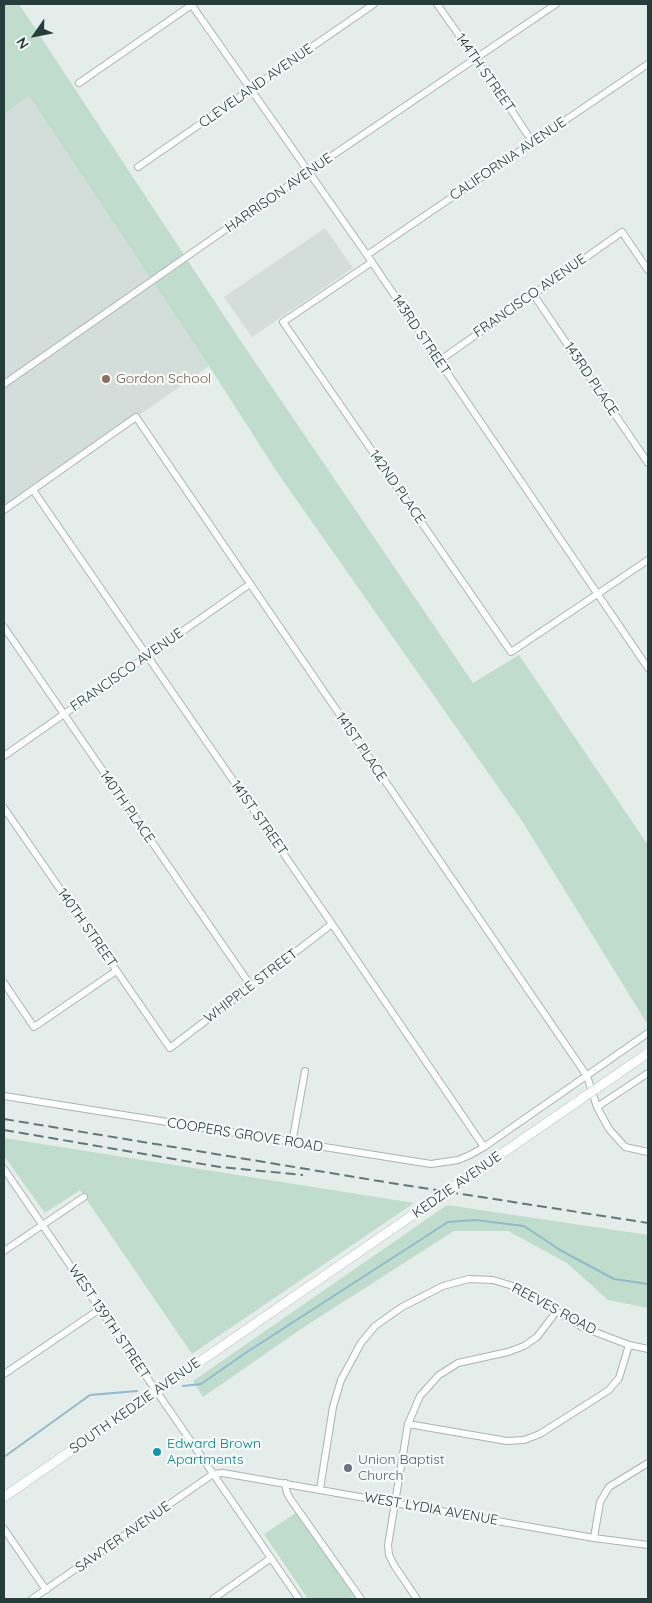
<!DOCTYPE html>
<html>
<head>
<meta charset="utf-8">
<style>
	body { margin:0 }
	#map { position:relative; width:652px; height:1603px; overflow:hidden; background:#e5edeb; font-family:Quicksand,sans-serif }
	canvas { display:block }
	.frame { position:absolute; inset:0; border:5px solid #253e3c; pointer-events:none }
	.north { position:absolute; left:10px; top:10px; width:50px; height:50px; -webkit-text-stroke:4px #f6faf8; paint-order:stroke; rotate:237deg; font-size:14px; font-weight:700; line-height:20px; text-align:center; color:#253e3c }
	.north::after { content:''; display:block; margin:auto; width:18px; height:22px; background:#253e3c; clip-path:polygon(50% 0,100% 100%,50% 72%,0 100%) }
</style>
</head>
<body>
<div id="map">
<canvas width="652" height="1603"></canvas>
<div class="frame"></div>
<div class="north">N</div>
</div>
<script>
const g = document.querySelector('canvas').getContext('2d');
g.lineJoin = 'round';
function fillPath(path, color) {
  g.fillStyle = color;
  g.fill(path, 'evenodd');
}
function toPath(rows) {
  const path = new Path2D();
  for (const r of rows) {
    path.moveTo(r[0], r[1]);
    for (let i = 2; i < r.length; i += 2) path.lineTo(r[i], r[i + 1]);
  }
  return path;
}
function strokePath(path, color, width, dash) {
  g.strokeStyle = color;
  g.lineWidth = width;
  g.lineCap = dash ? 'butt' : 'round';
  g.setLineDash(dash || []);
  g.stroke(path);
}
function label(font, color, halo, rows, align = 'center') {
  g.font = font + ' Quicksand,sans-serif';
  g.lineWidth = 4.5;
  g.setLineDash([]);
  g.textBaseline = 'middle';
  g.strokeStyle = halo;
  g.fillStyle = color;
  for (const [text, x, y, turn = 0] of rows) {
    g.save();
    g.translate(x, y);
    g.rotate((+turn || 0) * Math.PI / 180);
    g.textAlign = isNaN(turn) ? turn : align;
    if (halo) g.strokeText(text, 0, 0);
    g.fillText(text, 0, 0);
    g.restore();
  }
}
fillPath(toPath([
	[29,96,209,366,4,510,4,115],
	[325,228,353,268,252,337,224,297]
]), '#d3ddda');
fillPath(toPath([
	[4,4,19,4,242,343,473,683,519,655,648,845,648,1025,522,821,279,475,209,366,29,96,4,115],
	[4,1138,414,1203,192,1354,80,1190,45,1213,4,1156],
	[447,1205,648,1235,648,1308,608,1300,567,1263,508,1231,454,1231,304,1327,203,1397,193,1381],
	[296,1513,350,1590,357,1599,308,1599,264,1534]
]), '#c0dccd');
strokePath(toPath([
	[183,1386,201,1384,247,1352,448,1222,475,1220,524,1226,560,1250,614,1279,648,1284],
	[4,1457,90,1395,137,1391]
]), '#92bacd', 2);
const street = toPath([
	[191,4,367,255,648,668],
	[437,4,506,102,533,143],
	[79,83,193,4],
	[138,167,374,4],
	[367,255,648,64],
	[372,262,283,322,511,652,648,560],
	[533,294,648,463],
	[439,361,622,232,648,270],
	[4,384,308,172,556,4],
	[33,490,332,924,484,1147],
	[4,510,136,417,587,1076,597,1107,609,1129,625,1147,648,1152],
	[4,627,251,986],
	[4,756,250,584],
	[4,808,170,1048,332,924],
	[4,983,34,1027,116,971],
	[4,1096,431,1164,458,1160,470,1155,484,1147,648,1033],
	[597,1107,648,1073],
	[292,1143,305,1071],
	[4,1169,299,1599],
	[4,1251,84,1197],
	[4,1374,100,1309],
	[408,1424,507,1441,524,1440,540,1434,609,1390,619,1378,629,1345],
	[285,1483,287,1493,291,1500,361,1599],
	[320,1489,333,1407,341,1380,361,1343,375,1326,402,1307,443,1286,469,1279,493,1280,516,1287,582,1327,629,1345,648,1349],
	[4,1529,46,1590],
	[594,1538,600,1502,609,1487,648,1463],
	[32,1599,213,1474,223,1473,594,1538,648,1545],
	[213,1599,271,1558],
	[417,1599,394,1565,389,1555,388,1545,408,1424,420,1396,439,1375,458,1363,508,1352,524,1346,537,1337,556,1312]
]);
const secondary = toPath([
	[4,1497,266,1316]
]);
strokePath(street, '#a8b5b3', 8);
strokePath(secondary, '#a1b5b2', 10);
strokePath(street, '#fff', 6);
strokePath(secondary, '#fff', 9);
strokePath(toPath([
	[4,1119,391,1183,648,1223],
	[4,1130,220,1167,303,1175]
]), '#607977', 2, [10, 5]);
const secondaryBridge = toPath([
	[266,1316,648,1053]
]);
strokePath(secondaryBridge, '#a1b5b2', 10, []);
strokePath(secondaryBridge, '#fff', 9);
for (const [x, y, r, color] of [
	[106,379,5,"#8d6e63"],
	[157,1452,5,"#0f9aa8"],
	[348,1468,5,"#6b7280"]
]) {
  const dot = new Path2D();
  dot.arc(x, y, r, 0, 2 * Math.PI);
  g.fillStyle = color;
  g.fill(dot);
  strokePath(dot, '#f6faf8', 2);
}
label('14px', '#253e3c', '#f6faf8', [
	["144TH STREET",485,73,55],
	["CLEVELAND AVENUE",256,86,-35],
	["CALIFORNIA AVENUE",508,159,-34],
	["HARRISON AVENUE",279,193,-35],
	["FRANCISCO AVENUE",530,296,-35],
	["143RD STREET",421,335,56],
	["143RD PLACE",591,379,56],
	["142ND PLACE",397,487,55],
	["FRANCISCO AVENUE",127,670,-35],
	["141ST PLACE",361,747,56],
	["140TH PLACE",127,807,55],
	["141ST STREET",259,818,55],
	["140TH STREET",87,928,55],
	["WHIPPLE STREET",251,986,-37],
	["COOPERS GROVE ROAD",245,1135,9],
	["KEDZIE AVENUE",457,1185,-35],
	["REEVES ROAD",554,1309,28],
	["WEST 139TH STREET",109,1322,56],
	["SOUTH KEDZIE AVENUE",135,1406,-35],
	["WEST LYDIA AVENUE",431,1509,10],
	["SAWYER AVENUE",123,1537,-35]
]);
label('14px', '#785e54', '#f6faf8', [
	["Gordon School",116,379]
], 'left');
label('14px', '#0d838f', '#f6faf8', [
	["Edward Brown",167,1444],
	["Apartments",167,1460]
], 'left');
label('14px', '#5b616d', '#f6faf8', [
	["Union Baptist",358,1460],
	["Church",358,1476]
], 'left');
</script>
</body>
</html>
